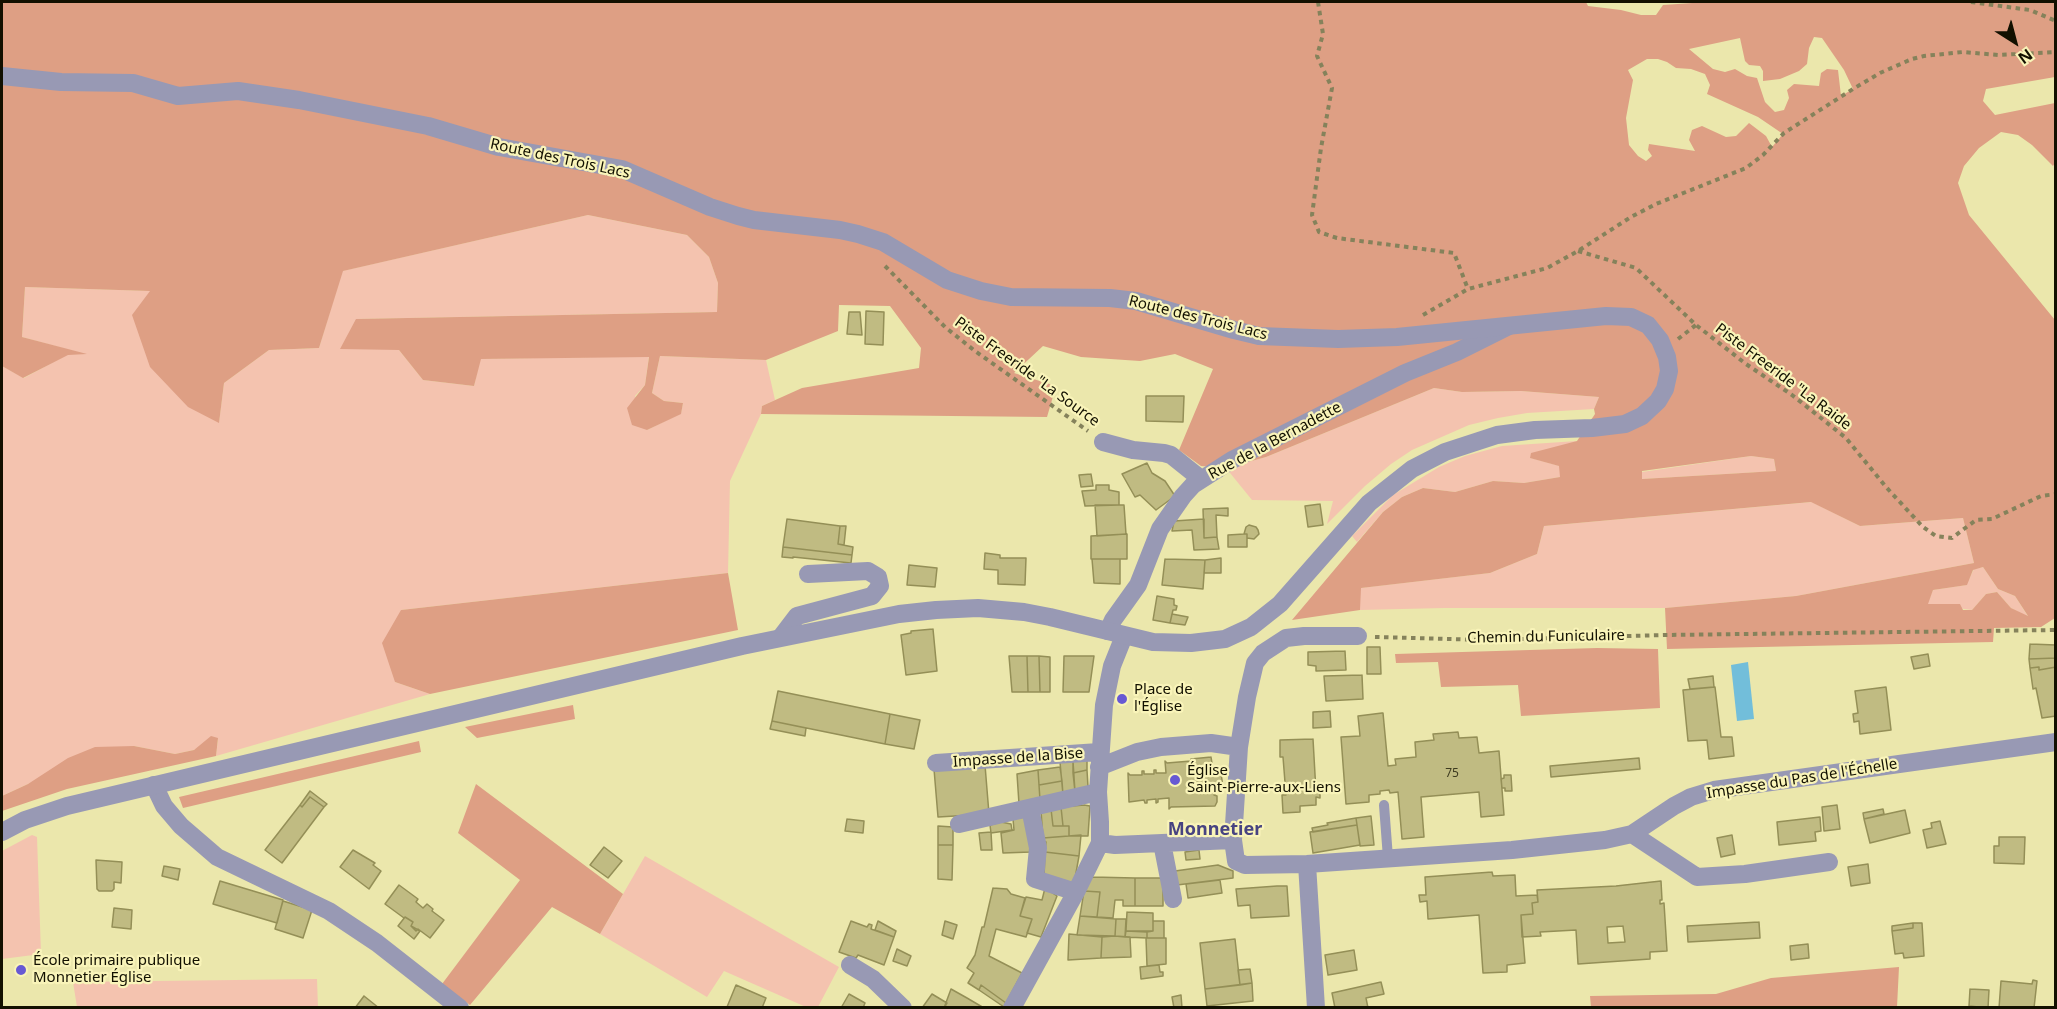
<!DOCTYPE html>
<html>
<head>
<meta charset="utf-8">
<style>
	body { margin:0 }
	#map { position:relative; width:2057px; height:1009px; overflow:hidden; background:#ebe7ac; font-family:"Noto Sans",sans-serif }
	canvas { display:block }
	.frame { position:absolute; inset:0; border:3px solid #121000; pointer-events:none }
	.north { position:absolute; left:1985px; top:12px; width:60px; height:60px; -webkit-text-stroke:4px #f9f4b9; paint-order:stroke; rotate:144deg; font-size:16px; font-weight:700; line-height:24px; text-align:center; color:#121000 }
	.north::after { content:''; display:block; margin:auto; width:21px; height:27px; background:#121000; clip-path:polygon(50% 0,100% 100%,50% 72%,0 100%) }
</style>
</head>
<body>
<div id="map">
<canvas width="2057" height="1009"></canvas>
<div class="frame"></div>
<div class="north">N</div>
</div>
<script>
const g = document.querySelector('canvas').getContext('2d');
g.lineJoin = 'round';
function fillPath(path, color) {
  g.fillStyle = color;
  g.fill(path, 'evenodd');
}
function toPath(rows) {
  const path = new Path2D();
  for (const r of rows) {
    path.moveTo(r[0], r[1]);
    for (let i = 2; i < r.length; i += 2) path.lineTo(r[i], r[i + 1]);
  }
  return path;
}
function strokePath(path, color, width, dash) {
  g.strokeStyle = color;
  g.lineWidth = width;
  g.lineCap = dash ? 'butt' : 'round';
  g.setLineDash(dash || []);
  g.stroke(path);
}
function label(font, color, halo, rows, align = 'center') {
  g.font = font + ' "Noto Sans",sans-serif';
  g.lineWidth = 4.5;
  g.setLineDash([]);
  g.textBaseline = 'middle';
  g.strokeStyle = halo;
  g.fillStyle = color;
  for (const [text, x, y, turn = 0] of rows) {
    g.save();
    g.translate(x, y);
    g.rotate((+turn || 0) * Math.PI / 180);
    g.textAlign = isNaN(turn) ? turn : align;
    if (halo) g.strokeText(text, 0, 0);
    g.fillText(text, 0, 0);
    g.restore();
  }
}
fillPath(toPath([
	[588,215,687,235,709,257,718,283,717,312,356,319,399,350,423,380,474,386,480,359,649,356,645,385,635,396,647,430,681,413,683,403,664,401,652,393,660,356,766,360,775,400,762,406,761,414,730,481,728,573,401,610,395,682,430,694,216,756,218,739,194,750,175,754,134,746,28,784,2,796,2,366,24,378,68,354,84,354,22,337,25,287,151,291,219,422,224,383,269,350,319,348,342,271],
	[1434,388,1462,392,1521,391,1599,397,1594,409,1527,413,1498,418,1469,425,1412,450,1391,464,1365,486,1327,524,1333,501,1252,500,1226,468,1266,457],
	[1577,441,1531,458,1560,466,1560,477,1524,483,1493,481,1455,492,1423,488,1402,497,1383,512,1357,542,1352,536,1393,495,1439,467,1465,456,1502,446],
	[1751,456,1774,459,1776,471,1642,479,1642,472],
	[1812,502,1860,526,1963,518,1974,563,1796,596,1665,608,1444,608,1360,610,1360,588,1490,573,1537,554,1544,526],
	[1983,567,1998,589,2015,596,2029,618,2011,608,1997,592,1986,594,1972,610,1927,604,1933,590,1966,585,1974,569],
	[32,835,37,837,41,954,2,959,2,851],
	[645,856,839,967,818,1007,806,1007,724,971,707,997,600,934],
	[317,979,318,1008,77,1007,73,982]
]), '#f4c3af');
fillPath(toPath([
	[2,2,1586,2,1588,6,1621,10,1641,15,1656,15,1663,5,1707,2,2055,2,2055,77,1986,89,1983,101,1995,115,2055,103,2055,163,2053,166,2032,145,2018,135,2001,132,1979,148,1964,166,1958,183,1969,215,2055,320,2055,618,2041,627,1994,628,1993,642,1667,649,1665,608,1796,596,1974,563,1963,518,1860,526,1811,502,1544,526,1537,554,1490,573,1361,588,1360,610,1292,620,1383,512,1402,497,1423,488,1455,492,1493,481,1524,483,1560,477,1559,466,1530,458,1531,453,1577,441,1595,414,1594,409,1599,397,1521,391,1462,392,1434,388,1266,457,1226,468,1201,466,1179,450,1213,369,1175,354,1140,361,1081,357,1043,346,1014,373,1056,386,1047,417,761,414,762,406,802,388,919,368,921,348,890,306,839,305,838,331,766,360,660,356,652,393,664,401,683,403,681,414,647,430,632,425,627,408,645,385,649,357,481,359,474,386,423,380,399,350,340,349,356,319,717,312,718,283,709,257,687,235,588,215,343,271,319,348,269,350,224,383,219,423,188,407,150,367,132,315,150,291,25,287,22,337,87,354,68,355,23,378,2,366],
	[1814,37,1822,38,1844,70,1853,89,1841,96,1838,70,1827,69,1821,73,1819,86,1794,84,1787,90,1789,98,1784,110,1775,112,1765,102,1757,78,1747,76,1735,69,1725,72,1713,69,1689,49,1740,38,1745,61,1749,65,1760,66,1763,71,1763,81,1780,79,1799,71,1807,64,1809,48],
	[1647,59,1658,59,1667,62,1676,68,1691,69,1705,74,1710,85,1707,94,1758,117,1783,134,1772,147,1766,136,1749,123,1736,136,1726,137,1702,126,1692,130,1689,140,1695,151,1649,144,1648,150,1652,156,1646,161,1638,156,1629,145,1626,118,1633,80,1628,70],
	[1751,456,1774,459,1776,471,1642,479,1642,471],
	[1983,567,1998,589,2015,596,2028,616,2011,608,1997,592,1986,594,1972,610,1963,610,1960,604,1928,604,1933,590,1967,585,1973,570],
	[728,573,738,630,430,694,395,682,382,643,401,610],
	[1597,648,1658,649,1660,708,1521,716,1518,685,1441,687,1438,662,1396,663,1395,654],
	[573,705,575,719,477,738,465,727],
	[211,736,218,738,216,756,67,789,2,811,2,796,28,784,68,758,95,747,134,746,175,754,194,750],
	[419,741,421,752,183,808,179,797],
	[476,784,623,894,600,934,552,907,470,1005,442,984,520,880,458,833],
	[1899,967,1897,1007,1591,1007,1590,996,1716,994,1771,978]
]), '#de9f84');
fillPath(toPath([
	[1748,662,1754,719,1737,721,1731,665]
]), '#72beda');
const building = toPath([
	[866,311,884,312,883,345,865,344,866,311],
	[849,312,860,312,862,335,847,334,849,312],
	[1146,396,1184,396,1183,422,1146,421,1146,396],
	[1147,463,1152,473,1165,481,1175,496,1156,510,1140,495,1135,497,1122,474,1147,463],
	[1091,474,1093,486,1081,487,1079,475,1091,474],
	[1096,485,1109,485,1109,490,1119,492,1119,505,1085,506,1082,491,1096,490,1096,485],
	[1320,504,1323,525,1308,527,1305,506,1320,504],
	[1095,505,1124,505,1126,534,1097,536,1095,505],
	[1228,508,1228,516,1216,515,1217,537,1204,538,1203,509,1228,508],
	[787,519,840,526,838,544,853,547,852,555,783,547,787,519],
	[1204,519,1204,538,1217,537,1219,549,1194,550,1192,530,1172,531,1174,521,1204,519],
	[1249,525,1256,527,1258,530,1259,534,1254,539,1247,538,1247,534,1244,534,1246,527,1249,525],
	[840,526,846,526,844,545,838,544,840,526],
	[1127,534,1127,559,1091,559,1091,536,1127,534],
	[1244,534,1247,534,1247,547,1228,547,1228,535,1244,534],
	[783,547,852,555,851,563,793,557,793,558,782,557,783,547],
	[985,553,1000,555,1000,558,1026,558,1025,585,998,584,998,570,984,569,985,553],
	[1221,558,1221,573,1204,573,1205,560,1221,558],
	[1092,559,1120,559,1120,584,1094,583,1092,559],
	[1165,559,1205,560,1203,589,1162,585,1165,559],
	[909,565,937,568,935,587,907,585,909,565],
	[1157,596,1174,599,1174,605,1177,606,1176,610,1173,610,1170,623,1153,620,1157,596],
	[1172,614,1188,617,1185,625,1170,623,1172,614],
	[933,629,937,671,906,675,901,635,911,633,911,631,933,629],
	[2030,644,2056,645,2056,658,2029,659,2030,644],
	[1367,647,1380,647,1381,674,1367,674,1367,647],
	[1345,651,1346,670,1316,671,1316,666,1308,665,1308,652,1345,651],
	[1928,654,1930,666,1914,669,1911,657,1928,654],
	[1009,656,1027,656,1028,692,1012,692,1009,656],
	[1027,656,1039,656,1040,692,1028,692,1027,656],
	[1039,656,1050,657,1050,692,1040,692,1039,656],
	[1064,656,1094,656,1089,692,1063,692,1064,656],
	[2056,658,2056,667,2039,670,2039,667,2030,668,2029,659,2056,658],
	[2039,667,2039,670,2056,667,2056,716,2042,718,2036,688,2033,689,2030,668,2039,667],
	[1362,675,1363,699,1326,701,1324,676,1362,675],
	[1713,676,1714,687,1690,689,1688,679,1713,676],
	[1715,687,1721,737,1732,737,1734,756,1709,759,1707,740,1688,741,1683,690,1715,687],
	[1886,687,1891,730,1860,734,1859,721,1854,722,1853,714,1858,713,1855,691,1886,687],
	[778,691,890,714,885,744,772,721,778,691],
	[1330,711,1331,727,1313,728,1313,712,1330,711],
	[1382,713,1383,713,1388,766,1396,765,1395,759,1416,757,1415,742,1434,740,1433,734,1458,732,1459,738,1477,737,1479,753,1499,751,1504,815,1481,817,1479,792,1421,797,1424,837,1402,839,1398,792,1390,793,1389,790,1380,791,1380,794,1369,795,1369,802,1346,804,1341,737,1360,736,1358,716,1382,713],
	[890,714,920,720,914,749,885,744,890,714],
	[772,721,806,728,805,736,770,729,772,721],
	[1313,739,1316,792,1320,792,1320,798,1316,797,1316,805,1300,806,1300,812,1283,813,1282,795,1286,795,1283,757,1280,757,1280,740,1313,739],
	[1211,757,1213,769,1221,774,1223,786,1214,795,1217,796,1217,802,1215,806,1171,807,1169,809,1169,798,1158,799,1158,802,1156,803,1156,799,1147,800,1147,803,1145,803,1144,800,1129,802,1128,773,1130,775,1142,775,1142,771,1144,771,1144,774,1154,774,1154,770,1156,770,1156,773,1166,773,1165,761,1167,763,1191,761,1191,759,1211,757],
	[1639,758,1640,769,1551,777,1550,766,1639,758],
	[1087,760,1087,770,1073,773,1073,761,1087,760],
	[1073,761,1075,792,1063,795,1060,762,1073,761],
	[985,765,989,814,938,817,934,769,985,765],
	[1060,767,1062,781,1039,785,1038,770,1060,767],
	[1038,770,1040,800,1019,804,1017,774,1038,770],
	[1087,770,1088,787,1075,792,1073,773,1087,770],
	[1504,775,1511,775,1512,791,1505,791,1505,788,1502,788,1501,779,1504,778,1504,775],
	[1062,781,1063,795,1040,800,1039,785,1062,781],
	[310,791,327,804,324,807,310,797,302,807,300,805,310,791],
	[310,797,324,807,282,863,265,850,300,805,302,807,310,797],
	[1084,805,1090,806,1088,836,1069,836,1069,826,1063,826,1061,807,1084,805],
	[1837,805,1840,829,1824,831,1822,807,1837,805],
	[1061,807,1063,826,1053,826,1051,809,1061,807],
	[1051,809,1053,826,1069,826,1069,836,1043,838,1041,811,1051,809],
	[1883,809,1884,814,1864,819,1863,813,1883,809],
	[1905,810,1910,833,1870,843,1864,819,1905,810],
	[1371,816,1374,845,1360,846,1356,818,1371,816],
	[1025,817,1031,852,1003,853,1001,833,1014,830,1013,819,1025,817],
	[1820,817,1821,831,1815,832,1816,841,1779,845,1777,822,1820,817],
	[1356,818,1357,825,1313,832,1312,828,1328,825,1327,823,1356,818],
	[847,819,864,821,863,833,845,831,847,819],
	[1940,821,1946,844,1927,848,1923,830,1932,828,1931,823,1940,821],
	[1001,822,1011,824,1012,830,991,833,990,825,1001,822],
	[1357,825,1360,845,1313,853,1310,832,1357,825],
	[938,826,953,827,953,845,938,845,938,826],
	[991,832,992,850,981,850,979,833,991,832],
	[1081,835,1079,856,1045,852,1046,842,1043,841,1043,838,1081,835],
	[1732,835,1735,854,1721,857,1717,838,1732,835],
	[1999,837,2025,837,2024,864,1994,863,1994,846,1999,846,1999,837],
	[938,845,953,845,952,880,938,879,938,845],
	[604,847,622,861,608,878,590,865,604,847],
	[353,850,375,863,373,865,381,871,369,889,340,867,353,850],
	[1199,850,1200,859,1186,860,1185,852,1199,850],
	[1045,852,1079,856,1074,884,1044,878,1045,852],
	[96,860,122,862,121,883,114,882,114,889,112,891,99,891,97,889,96,860],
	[1868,864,1870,883,1851,886,1848,867,1868,864],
	[1218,865,1233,871,1233,878,1177,885,1175,871,1218,865],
	[164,866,180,869,178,880,162,876,164,866],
	[1492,872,1493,876,1515,875,1516,896,1537,895,1538,902,1532,903,1533,914,1521,915,1525,963,1507,965,1507,972,1483,973,1479,915,1428,919,1427,901,1420,902,1419,895,1426,895,1425,877,1492,872],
	[1092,877,1135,878,1135,906,1123,906,1123,900,1115,900,1113,918,1097,917,1100,892,1084,891,1092,877],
	[1135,878,1163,878,1163,906,1135,906,1135,878],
	[1220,880,1222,893,1188,898,1186,884,1220,880],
	[220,881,283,900,277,923,213,904,220,881],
	[1661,881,1662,900,1660,900,1660,904,1664,903,1667,951,1650,952,1650,959,1578,964,1576,930,1540,932,1541,936,1522,937,1521,915,1533,914,1532,903,1538,902,1537,890,1616,886,1661,881],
	[1623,926,1625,942,1608,943,1607,927,1623,926],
	[399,885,418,899,416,902,423,908,427,904,433,909,432,911,444,920,430,938,418,929,416,931,411,926,413,922,405,917,404,918,385,904,399,885],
	[1277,886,1287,886,1289,916,1251,918,1250,905,1238,906,1236,889,1277,886],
	[993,888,1007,889,1011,894,1025,898,1020,916,1032,919,1026,937,996,929,989,956,1022,973,1006,1003,981,985,979,990,968,983,974,973,967,968,975,955,982,927,984,927,993,888],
	[1045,888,1057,896,1041,937,1027,933,1032,919,1020,916,1026,897,1042,900,1045,888],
	[1084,891,1100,892,1097,917,1080,916,1084,891],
	[283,901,312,910,303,938,275,929,283,901],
	[114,908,132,910,131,929,112,927,114,908],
	[1127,912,1153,913,1153,931,1126,931,1127,912],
	[1080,916,1116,919,1115,936,1077,935,1080,916],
	[405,917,413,922,411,926,420,931,414,939,398,926,405,917],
	[1116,919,1126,919,1125,937,1115,936,1116,919],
	[851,921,867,927,869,924,872,925,871,929,894,937,884,965,858,955,856,958,839,952,851,921],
	[878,921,896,931,894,937,875,930,878,921],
	[945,921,957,925,953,939,942,935,945,921],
	[1153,921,1164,921,1164,938,1147,938,1147,932,1153,931,1153,921],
	[1759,922,1760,938,1688,942,1687,926,1759,922],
	[1913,923,1922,923,1924,956,1904,958,1903,953,1895,954,1892,931,1913,928,1913,923],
	[1913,923,1913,928,1892,931,1892,926,1913,923],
	[1126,931,1147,932,1147,938,1125,937,1126,931],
	[1069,934,1102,937,1101,958,1068,960,1069,934],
	[1115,936,1130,937,1131,957,1101,958,1102,937,1115,936],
	[1146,938,1166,938,1166,964,1147,966,1146,938],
	[1235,939,1240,985,1205,989,1200,943,1235,939],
	[1808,944,1809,958,1791,960,1790,946,1808,944],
	[897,949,911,956,907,966,893,961,897,949],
	[1354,950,1357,970,1328,975,1325,955,1354,950],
	[1159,965,1160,972,1163,972,1163,976,1141,979,1140,967,1159,965],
	[1250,969,1252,983,1240,985,1238,970,1250,969],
	[2033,980,2037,981,2034,1008,1999,1008,2001,981,2032,984,2033,980],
	[1381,982,1384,994,1366,998,1368,1008,1335,1008,1332,993,1381,982],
	[1252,983,1253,1001,1207,1006,1205,989,1252,983],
	[736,985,766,998,762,1008,727,1007,736,985],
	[981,985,1006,1003,1004,1007,979,990,981,985],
	[951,989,967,998,984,1008,944,1008,951,989],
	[1970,989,1989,990,1988,1008,1969,1006,1970,989],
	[849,994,865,1003,863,1008,841,1008,849,994],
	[932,994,947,1003,944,1008,922,1008,932,994],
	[1181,995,1182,1008,1174,1008,1172,997,1181,995],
	[364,996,379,1008,355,1008,364,996]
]);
fillPath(building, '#c0bb82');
strokePath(building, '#948f57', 1.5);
strokePath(toPath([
	[1318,2,1323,34,1317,56,1332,88,1321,148,1312,215,1319,232,1337,238,1454,253,1468,289],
	[1971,2,2030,10,2056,21],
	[1578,251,1636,268,1696,325,1746,364,1792,395,1846,438,1886,487,1923,527,1936,536,1952,538,1976,520,1992,519,2041,496,2056,494],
	[885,266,945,327,975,351,1088,431],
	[1423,315,1468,289,1547,268,1578,251,1631,217,1656,204,1746,168,1763,155,1784,133,1853,89,1880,73,1912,59,1924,56,1963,52,1999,55,2056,52],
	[1678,339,1696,325],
	[1375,637,1487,640,1666,635,2056,630]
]), '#85825b', 4, [4.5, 4.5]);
strokePath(toPath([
	[1384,805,1388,858]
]), '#9899b4', 10);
strokePath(toPath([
	[1103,442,1133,450,1164,453,1171,455,1201,479],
	[1108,631,1113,620,1138,585,1160,529,1183,496,1193,485,1232,460,1405,373,1457,352,1509,326],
	[1358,636,1304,636,1286,638,1263,653,1255,663,1247,697,1239,747,1233,840,1236,861,1245,865,1307,864,1512,850,1605,840,1632,834,1674,806,1691,797,1714,790,2056,742],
	[781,637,797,616,872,596,880,586,878,577,868,571,808,574],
	[936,763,1099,752],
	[1099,767,1137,752,1161,747,1211,743,1239,747],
	[154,785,164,806,181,826,217,857,329,911,377,943,460,1008],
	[1030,808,1038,848,1035,879,1076,892],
	[959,824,1098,792],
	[1632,834,1697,877,1745,874,1829,862],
	[1100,843,1115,845,1233,840],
	[1162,843,1173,899],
	[1307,864,1316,1008],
	[850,965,873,979,903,1008],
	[1012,1008,1076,892,1100,843,1100,822,1098,792,1104,705,1112,666,1124,636]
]), '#9899b4', 18);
strokePath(toPath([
	[2,76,61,82,133,83,178,96,238,91,299,100,428,126,499,147,622,169,710,207,738,216,754,220,840,230,858,234,883,242,947,280,981,291,1011,297,1110,298,1136,301,1234,330,1259,336,1338,339,1397,337,1606,316,1631,317,1648,325,1660,340,1667,357,1669,371,1665,389,1658,401,1642,416,1625,424,1592,428,1535,430,1497,435,1445,452,1412,469,1369,503,1280,604,1251,627,1225,639,1191,643,1153,642,1050,617,1024,612,978,608,936,610,899,614,742,646,67,806,25,820,2,832]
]), '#9899b4', 18);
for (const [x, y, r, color] of [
	[1122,699,6,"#6759d3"],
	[1175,780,6,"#6759d3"],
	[21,970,6,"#6759d3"]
]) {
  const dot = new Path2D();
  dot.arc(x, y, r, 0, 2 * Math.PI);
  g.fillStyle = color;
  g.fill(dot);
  strokePath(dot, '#f9f4b9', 2);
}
label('12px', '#3e3b20', null, [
	["75",1452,774]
]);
label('15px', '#121000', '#f9f4b9', [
	["Route des Trois Lacs",560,159,12],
	["Route des Trois Lacs",1198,318,14],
	["Piste Freeride \"La Source",1027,372,36],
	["Piste Freeride \"La Raide",1783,377,37],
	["Rue de la Bernadette",1275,441,-28],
	["Chemin du Funiculaire",1546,637,-1],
	["Impasse de la Bise",1018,758,-4],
	["Impasse du Pas de l'Échelle",1802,779,-9]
]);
label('15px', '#121000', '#f9f4b9', [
	["Place de",1134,690],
	["l'Église",1134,707],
	["Église",1187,771],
	["Saint-Pierre-aux-Liens",1187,788],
	["École primaire publique",33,961],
	["Monnetier Église",33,978]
], 'left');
label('bold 18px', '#474381', '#f9f4b9', [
	["Monnetier",1215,830]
]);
</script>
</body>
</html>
